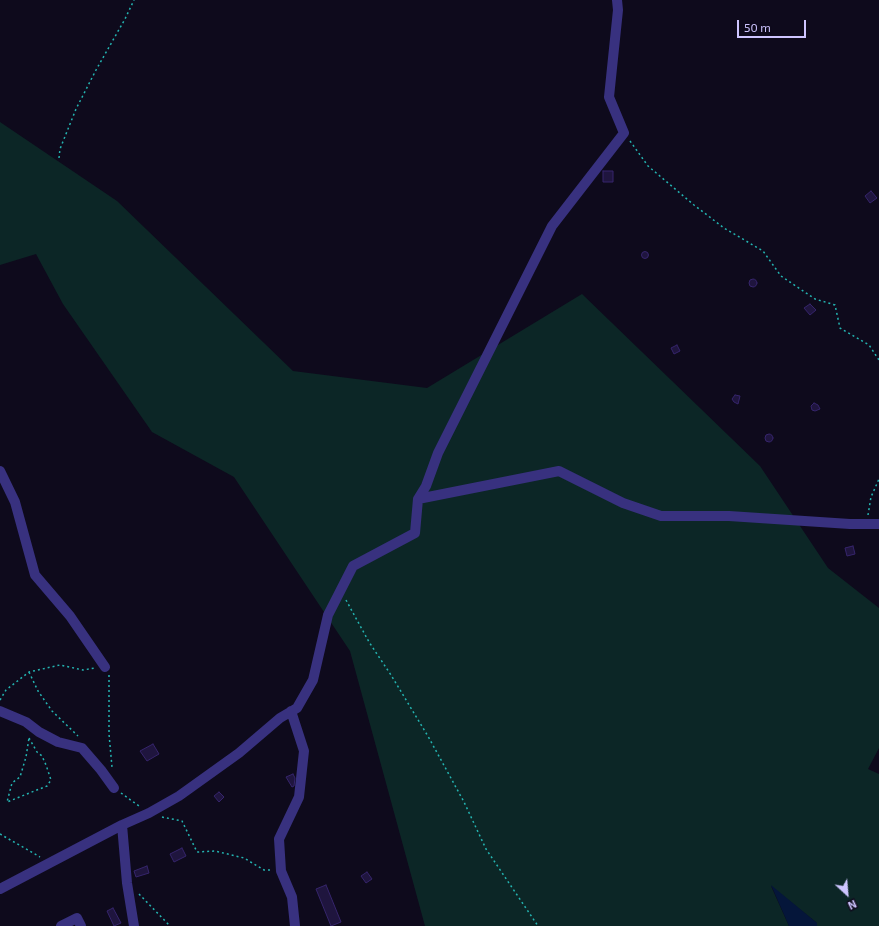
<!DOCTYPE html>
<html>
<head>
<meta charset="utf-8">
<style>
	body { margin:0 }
	#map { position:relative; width:879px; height:926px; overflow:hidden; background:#0e0a1c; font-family:"Exo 2",sans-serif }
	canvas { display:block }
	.north { position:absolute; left:827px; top:874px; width:40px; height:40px; -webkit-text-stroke:3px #0e0a1c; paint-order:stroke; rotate:154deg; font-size:11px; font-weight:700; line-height:16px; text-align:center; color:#cec5ff }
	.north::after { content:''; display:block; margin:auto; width:14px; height:18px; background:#cec5ff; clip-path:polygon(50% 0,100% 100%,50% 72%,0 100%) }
	.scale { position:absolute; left:737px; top:20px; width:69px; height:18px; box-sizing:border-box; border:2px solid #cec5ff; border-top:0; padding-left:5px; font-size:12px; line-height:14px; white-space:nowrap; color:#cec5ff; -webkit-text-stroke:3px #0e0a1c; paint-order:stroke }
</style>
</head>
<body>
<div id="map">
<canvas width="879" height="926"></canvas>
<div class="north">N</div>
<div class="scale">50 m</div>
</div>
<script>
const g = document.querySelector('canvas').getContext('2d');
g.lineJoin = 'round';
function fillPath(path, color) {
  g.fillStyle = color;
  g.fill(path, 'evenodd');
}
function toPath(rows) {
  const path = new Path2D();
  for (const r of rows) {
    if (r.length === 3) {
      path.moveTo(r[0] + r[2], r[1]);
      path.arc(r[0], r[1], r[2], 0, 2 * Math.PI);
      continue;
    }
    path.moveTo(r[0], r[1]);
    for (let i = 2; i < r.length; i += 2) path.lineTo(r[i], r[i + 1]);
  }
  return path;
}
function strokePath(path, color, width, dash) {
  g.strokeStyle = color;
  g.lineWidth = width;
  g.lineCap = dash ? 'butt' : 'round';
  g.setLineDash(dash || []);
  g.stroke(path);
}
fillPath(toPath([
	[0,122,117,201,293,371,427,388,582,294,760,466,828,568,879,608,879,748,868,769,879,774,879,926,817,926,817,923,771,886,789,926,425,926,350,651,234,477,152,432,63,304,36,254,0,265]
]), '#0c2626');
fillPath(toPath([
	[771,885,817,923,817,926,789,926]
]), '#05163a');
const building = toPath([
	[603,171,613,171,613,182,603,182,603,171],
	[871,191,877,198,870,203,865,196,871,191],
	[645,255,3.5],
	[753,283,4],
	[810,304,816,310,810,315,804,308,810,304],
	[677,345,680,351,674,354,671,348,677,345],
	[735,395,740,396,738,404,734,402,732,399,735,395],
	[814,403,818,405,820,409,815,411,812,410,811,406,814,403],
	[769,438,4],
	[853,546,855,554,847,556,845,548,853,546],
	[153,744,159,754,147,761,140,751,153,744],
	[293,774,295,778,294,786,292,787,286,777,293,774],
	[219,792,224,797,219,802,214,796,219,792],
	[182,848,186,856,174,862,170,854,182,848],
	[147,866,149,873,136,877,134,871,147,866],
	[367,872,372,879,366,883,361,876,367,872],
	[326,885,341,922,331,926,316,889,326,885],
	[113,908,121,923,114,926,107,911,113,908]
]);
fillPath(building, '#1f153e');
strokePath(building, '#36256c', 1);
strokePath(toPath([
	[630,141,648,166,694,205,724,228,763,251,781,276,815,299,835,305,840,328,869,345,879,360],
	[59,158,60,149,76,109,96,70,125,19,134,0],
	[868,515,871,497,879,479],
	[346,600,369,642,391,675,429,738,464,802,486,849,538,926],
	[29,672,38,691,52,711,78,736],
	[109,675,109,734,112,767],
	[0,700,6,690,29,672,60,665,83,670,95,668],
	[29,738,37,752,42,756,46,765,51,780,47,786,7,802,12,783,20,777,26,757,29,738],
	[121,793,139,806],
	[162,817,182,821,197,852,215,851,244,858,264,870,272,870],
	[0,834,40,857],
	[139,894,170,926]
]), '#24b4b1', 1.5, [2, 3]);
strokePath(toPath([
	[0,471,15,502,35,575,70,616,105,667],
	[418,499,559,471,623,503,661,516,729,516,850,524,879,524],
	[0,711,26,722,39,732,58,742,82,748,101,770,114,788],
	[291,711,304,751,299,797,279,839,281,871,292,897,295,926],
	[122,825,127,883,134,926],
	[0,889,122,825,149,813,179,796,239,753,280,718,297,708,313,680,328,615,353,566,415,533,418,499,426,486,438,453,552,226,624,133,609,97,618,10,617,0],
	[61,926,77,918,81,926]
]), '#38317f', 10);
</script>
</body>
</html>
